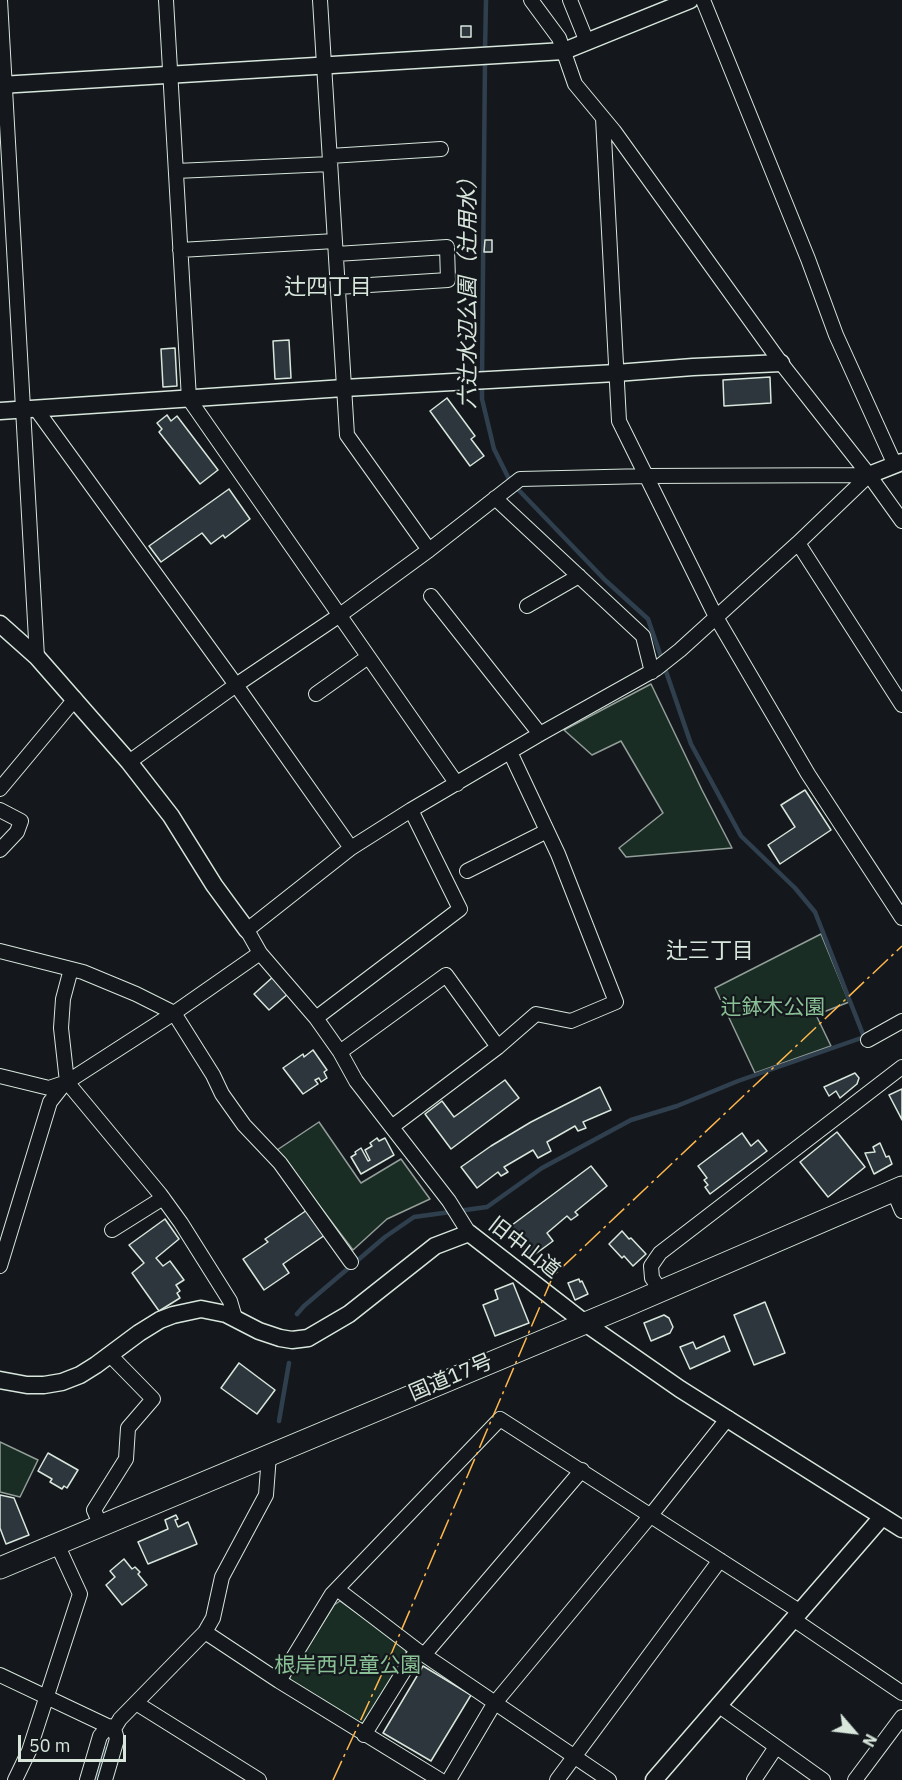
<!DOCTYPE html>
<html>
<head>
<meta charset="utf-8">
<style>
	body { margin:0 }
	#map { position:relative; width:902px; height:1780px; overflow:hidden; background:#14181c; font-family:"IBM Plex Sans",sans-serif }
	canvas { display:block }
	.north { position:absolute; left:824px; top:1702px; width:60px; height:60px; -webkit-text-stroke:4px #14181c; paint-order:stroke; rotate:118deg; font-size:16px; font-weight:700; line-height:24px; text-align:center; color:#d8e6dc }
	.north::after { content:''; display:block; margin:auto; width:21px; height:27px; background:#d8e6dc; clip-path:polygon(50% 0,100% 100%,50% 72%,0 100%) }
	.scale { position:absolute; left:18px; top:1735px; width:108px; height:27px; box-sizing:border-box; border:3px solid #d8e6dc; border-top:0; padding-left:8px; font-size:18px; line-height:21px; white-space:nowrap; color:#d8e6dc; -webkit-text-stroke:4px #14181c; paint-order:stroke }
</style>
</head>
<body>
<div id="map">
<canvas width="902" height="1780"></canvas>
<div class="north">N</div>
<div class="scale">50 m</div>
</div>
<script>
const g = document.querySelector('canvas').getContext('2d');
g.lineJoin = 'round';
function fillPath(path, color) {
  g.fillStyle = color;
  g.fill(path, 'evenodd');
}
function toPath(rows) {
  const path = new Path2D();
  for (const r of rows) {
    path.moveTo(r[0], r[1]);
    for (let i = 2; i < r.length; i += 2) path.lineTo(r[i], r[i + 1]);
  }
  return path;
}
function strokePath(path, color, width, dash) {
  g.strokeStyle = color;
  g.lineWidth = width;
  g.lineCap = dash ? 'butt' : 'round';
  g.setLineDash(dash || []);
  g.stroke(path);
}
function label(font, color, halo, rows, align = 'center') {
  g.font = font + ' "IBM Plex Sans","Noto Sans JP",sans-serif';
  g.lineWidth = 4.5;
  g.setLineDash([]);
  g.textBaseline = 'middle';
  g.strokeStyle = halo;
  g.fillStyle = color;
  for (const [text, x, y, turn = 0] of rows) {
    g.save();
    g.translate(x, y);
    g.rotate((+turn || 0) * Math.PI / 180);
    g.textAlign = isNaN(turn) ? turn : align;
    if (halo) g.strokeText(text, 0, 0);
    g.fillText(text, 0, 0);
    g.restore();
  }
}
const green = toPath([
	[651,684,702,790,732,848,626,857,619,848,663,813,621,741,592,755,564,730,651,684],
	[821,934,849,1002,816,1015,831,1046,755,1073,715,988,821,934],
	[319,1122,361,1183,401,1159,430,1199,387,1219,353,1250,277,1150,319,1122],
	[0,1442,38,1460,20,1497,0,1492,0,1442],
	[340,1601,406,1648,406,1654,364,1723,357,1723,292,1683,289,1677,334,1605,340,1601]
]);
fillPath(green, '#1a2d24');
strokePath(green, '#939e99', 1.5);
strokePath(toPath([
	[485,52,486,0],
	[482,376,485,60],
	[297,1314,304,1306,385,1237,414,1217,487,1207,542,1168,631,1120,677,1106,738,1081,864,1037,815,912,795,888,741,836,691,744,648,619,605,580,510,481,494,449,482,399,482,384],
	[279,1421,289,1363],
	[96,1780,105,1749]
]), '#2f3f4d', 4.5);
const building = toPath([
	[461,26,471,26,471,37,461,37,461,26],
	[485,240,492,240,492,252,484,252,485,240],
	[289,340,291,378,275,379,273,341,289,340],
	[175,348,177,386,163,387,161,349,175,348],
	[770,377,771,403,724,406,723,380,770,377],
	[447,398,475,436,471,439,484,456,470,466,430,411,447,398],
	[167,415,171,421,177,416,218,470,200,484,159,432,162,429,157,423,167,415],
	[229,489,250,519,225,538,223,535,211,544,202,533,161,562,149,546,229,489],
	[805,790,831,830,780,864,768,845,795,827,781,805,805,790],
	[274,976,289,993,269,1010,254,994,274,976],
	[313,1050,327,1070,324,1072,327,1078,321,1082,319,1078,315,1080,318,1084,303,1094,283,1068,303,1054,304,1057,313,1050],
	[855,1073,859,1078,857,1084,840,1098,836,1091,829,1096,824,1087,855,1073],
	[505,1080,519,1098,451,1149,425,1114,442,1101,454,1117,505,1080],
	[600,1087,611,1110,583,1122,586,1128,578,1131,575,1126,547,1142,551,1151,538,1158,533,1150,504,1167,508,1172,501,1176,498,1172,477,1188,461,1167,491,1146,531,1122,600,1087],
	[902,1089,902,1120,889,1095,902,1089],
	[837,1132,865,1167,828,1197,800,1162,837,1132],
	[742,1133,751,1146,758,1140,767,1151,710,1194,705,1187,708,1185,704,1180,707,1178,698,1166,742,1133],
	[377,1138,379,1141,385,1138,394,1155,361,1174,351,1157,356,1154,355,1152,361,1148,368,1161,370,1160,365,1150,372,1146,370,1143,377,1138],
	[880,1143,886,1157,889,1156,892,1164,874,1174,865,1153,875,1152,873,1147,880,1143],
	[591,1166,607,1186,575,1212,578,1215,571,1220,567,1216,547,1233,553,1241,530,1258,508,1228,591,1166],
	[307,1210,325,1235,283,1264,289,1273,264,1290,243,1259,268,1242,265,1239,307,1210],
	[165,1219,179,1239,156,1258,163,1266,170,1261,184,1280,176,1285,180,1291,177,1293,180,1298,159,1311,132,1273,144,1263,129,1245,165,1219],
	[622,1231,629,1239,631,1238,646,1254,633,1266,624,1256,622,1258,609,1244,622,1231],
	[579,1279,580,1282,582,1281,588,1294,575,1300,568,1283,579,1279],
	[513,1283,529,1323,495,1336,483,1305,498,1299,495,1290,513,1283],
	[765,1302,785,1353,754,1365,734,1315,765,1302],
	[664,1315,669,1318,673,1327,670,1333,651,1341,644,1323,664,1315],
	[724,1336,730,1351,690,1369,680,1347,693,1342,696,1349,724,1336],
	[239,1363,275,1390,257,1414,221,1388,239,1363],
	[48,1453,78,1470,67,1488,64,1486,62,1489,50,1482,52,1479,38,1471,48,1453],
	[0,1495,14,1498,29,1535,6,1544,0,1528,0,1495],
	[176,1515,178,1519,175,1520,178,1527,188,1522,197,1544,148,1564,138,1542,168,1529,165,1520,176,1515],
	[124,1559,132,1569,135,1567,140,1572,138,1574,147,1585,122,1605,106,1585,115,1577,110,1571,124,1559],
	[423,1666,471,1695,431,1761,383,1733,423,1666]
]);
fillPath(building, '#2c363c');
strokePath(building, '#d8e6dc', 1.5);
const minor = toPath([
	[0,0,37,657],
	[166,0,189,399,457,784],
	[320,0,347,435,429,550],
	[531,0,559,38,575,84,614,131,781,363,869,475,902,521],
	[570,0,587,42],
	[703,0,808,259,836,335,895,465],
	[603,118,619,421,716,617,808,774,902,918],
	[330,156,441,149],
	[176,171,330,164],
	[180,250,335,241],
	[336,254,447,247,448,280,338,287],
	[36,409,236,685,351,848],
	[495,498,643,636,652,672],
	[798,543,902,705],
	[431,596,540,734],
	[527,606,579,576],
	[316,694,368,657],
	[129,762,236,685,340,615,429,550,520,479,647,476,869,475],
	[0,789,75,699],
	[0,810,21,821,17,832,0,850],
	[467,871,547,831],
	[0,951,83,972,136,994,174,1013,213,1075,222,1094,244,1125,280,1163,351,1262],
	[71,969,63,999,61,1028,67,1082,160,1194,181,1223,230,1301,235,1318],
	[316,1018,460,909,411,810],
	[868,1040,902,1021],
	[340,1052,446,975,498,1047],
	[0,1076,49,1088,67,1082,174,1013,260,953],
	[393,1126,498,1047,536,1014,571,1021,616,1002,558,854,510,752],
	[893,1190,902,1211],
	[112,1230,163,1198],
	[469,1233,449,1201,356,1081,340,1052,316,1018,260,953,247,930,351,848,411,810,540,734,656,669,680,650,798,543,869,475],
	[0,1266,50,1102,65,1083],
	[661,1291,652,1278,651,1266,660,1253,902,1067],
	[101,1526,94,1510,126,1459,128,1428,153,1399,110,1355],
	[337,1589,417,1650,609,1780],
	[793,1619,902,1693],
	[205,1632,279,1681,440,1780],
	[424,1655,582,1470],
	[0,1675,114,1729,117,1739,105,1780],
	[279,1681,332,1594,500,1419,799,1611],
	[136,1703,259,1780],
	[718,1705,823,1780],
	[114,1729,120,1719,205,1632,213,1618,222,1577,266,1495,269,1455],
	[364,1735,417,1650],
	[15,1780,29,1751,80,1594,57,1544],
	[87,1780,100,1736,109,1726],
	[449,1780,494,1704,651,1515,728,1418],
	[557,1780,720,1560],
	[754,1780,776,1747],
	[855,1780,902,1717]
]);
const tertiary = toPath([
	[0,85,564,51,690,0],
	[0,411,344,388,616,373,693,367,781,363],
	[869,475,902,462],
	[0,624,37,657,129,762,171,816,214,885,247,930],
	[0,1380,27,1385,44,1385,62,1382,80,1375,96,1365,139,1333,160,1320,173,1315,201,1309,226,1314,259,1331,280,1338,292,1340,308,1338,349,1314,435,1246,469,1233,585,1323,680,1389,902,1529],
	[654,1780,882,1517]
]);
const trunk = toPath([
	[0,1568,626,1306,902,1187]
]);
strokePath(minor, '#d8e6dc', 16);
strokePath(tertiary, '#d8e6dc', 19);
strokePath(trunk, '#d8e6dc', 23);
strokePath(minor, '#14181c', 14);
strokePath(tertiary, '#14181c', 16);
strokePath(trunk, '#14181c', 21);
strokePath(toPath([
	[333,1780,392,1652,553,1276,902,946]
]), '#ffb74d', 1.5, [21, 4.5, 3, 4.5]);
label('21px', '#8ac095', '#14181c', [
	["辻鉢木公園",773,1008],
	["根岸西児童公園",348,1666]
]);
label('21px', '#d8e6dc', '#14181c', [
	["旧中山道",524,1248,38],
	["国道17号",451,1378,-23]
]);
label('22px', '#d8e6dc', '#14181c', [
	["辻四丁目",328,288],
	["辻三丁目",710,952]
]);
label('italic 22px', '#d8e6dc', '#14181c', [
	["六辻水辺公園（辻用水）",469,288,-90]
]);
</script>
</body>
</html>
